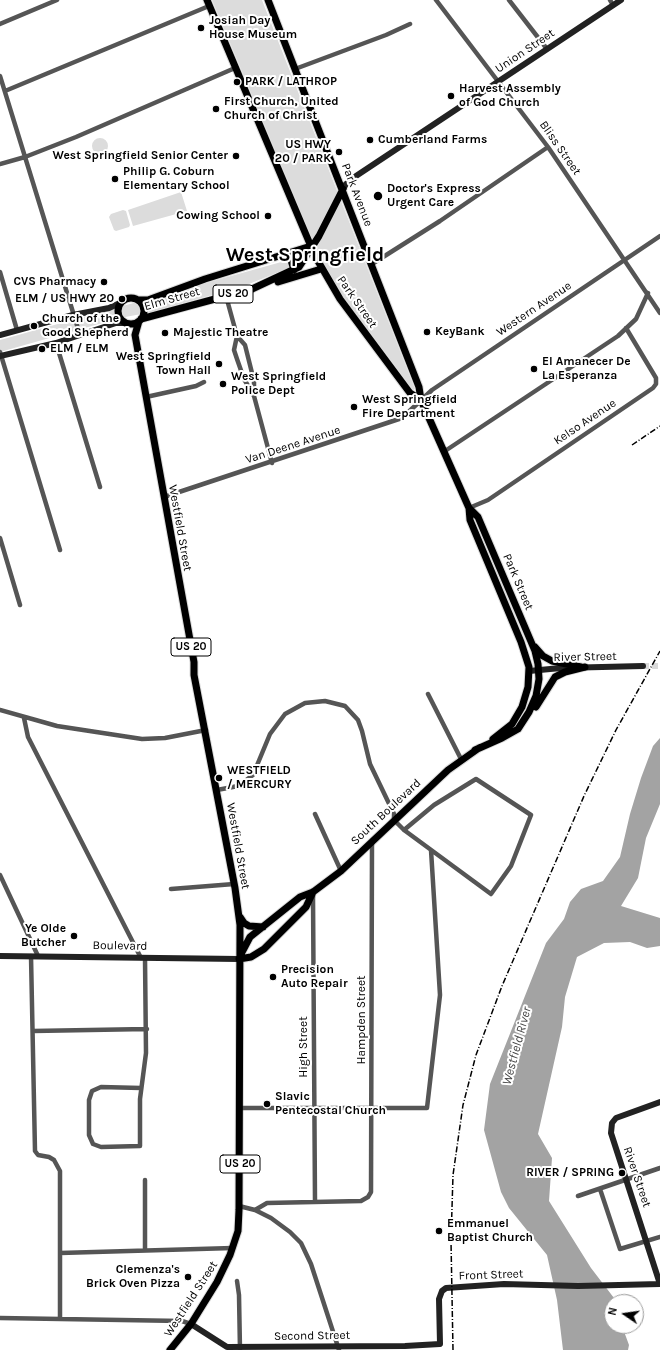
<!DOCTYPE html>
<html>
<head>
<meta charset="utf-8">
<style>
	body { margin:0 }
	#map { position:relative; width:660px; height:1350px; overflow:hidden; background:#fff; font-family:Karla,sans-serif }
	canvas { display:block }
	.north { position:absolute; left:604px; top:1294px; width:40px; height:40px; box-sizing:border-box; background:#fff; border:1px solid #999; border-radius:50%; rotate:283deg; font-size:11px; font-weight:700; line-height:16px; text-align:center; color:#000 }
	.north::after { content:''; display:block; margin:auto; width:14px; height:18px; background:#000; clip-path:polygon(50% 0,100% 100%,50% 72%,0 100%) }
</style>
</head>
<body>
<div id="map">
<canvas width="660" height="1350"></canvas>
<div class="north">N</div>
</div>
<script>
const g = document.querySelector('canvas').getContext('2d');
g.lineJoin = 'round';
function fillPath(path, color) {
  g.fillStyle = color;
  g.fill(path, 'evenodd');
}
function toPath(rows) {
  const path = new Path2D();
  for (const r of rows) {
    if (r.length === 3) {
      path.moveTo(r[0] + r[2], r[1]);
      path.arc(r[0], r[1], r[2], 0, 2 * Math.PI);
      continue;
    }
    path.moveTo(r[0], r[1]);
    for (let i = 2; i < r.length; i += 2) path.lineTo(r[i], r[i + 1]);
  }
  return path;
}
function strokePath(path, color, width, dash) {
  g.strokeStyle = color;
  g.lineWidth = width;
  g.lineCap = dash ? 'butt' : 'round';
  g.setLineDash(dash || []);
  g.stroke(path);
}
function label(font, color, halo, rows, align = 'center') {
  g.font = font + ' Karla,sans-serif';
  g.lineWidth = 4;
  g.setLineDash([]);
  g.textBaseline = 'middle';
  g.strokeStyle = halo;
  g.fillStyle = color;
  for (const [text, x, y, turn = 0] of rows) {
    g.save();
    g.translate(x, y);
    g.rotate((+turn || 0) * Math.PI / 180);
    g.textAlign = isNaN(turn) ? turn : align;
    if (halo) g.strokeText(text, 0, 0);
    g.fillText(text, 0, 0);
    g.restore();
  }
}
fillPath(toPath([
	[212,0,262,0,415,389,413,390,340,292,319,255],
	[100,146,8],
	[181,192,187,211,133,226,128,210],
	[123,210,126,211,130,225,129,227,116,231,114,230,109,217,111,214],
	[285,261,289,262,289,268,244,286,152,312,120,318,0,352,0,340]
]), '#dcdcdc');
fillPath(toPath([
	[660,738,660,804,646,838,638,878,621,906,660,918,660,946,647,948,630,942,604,943,577,957,565,997,562,1027,538,1134,552,1158,549,1201,591,1268,614,1298,615,1302,612,1302,612,1326,622,1326,629,1345,628,1350,563,1350,557,1300,547,1255,509,1208,501,1192,484,1130,490,1084,546,943,564,919,570,902,581,889,603,881,620,857,630,814,641,778,653,746]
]), '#a3a3a3');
strokePath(toPath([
	[643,666,660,666]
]), '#d9d9d9', 6, [6, 3]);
const primary = toPath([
	[207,0,315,256,340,299,410,393,421,400,469,508,478,517,535,651,538,664,539,679,536,696,529,712,518,729,502,738,475,750],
	[268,0,419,387,421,400],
	[289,254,294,270],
	[278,282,321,269],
	[131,311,13],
	[138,300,148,300,205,279,311,246],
	[141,319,252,289,299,267,319,236,343,189],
	[139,321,135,335,194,662,194,675,235,888,240,925,239,1210,238,1231,230,1255,217,1282,191,1324,170,1350],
	[469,508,470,520,521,642,529,667,528,687,522,707,512,724,493,739],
	[535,647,543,656,552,661,581,667],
	[536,707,555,677,565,672,585,667],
	[240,917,244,923,249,926,263,927],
	[241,954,250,937,300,897,313,892,341,871,448,770,479,748],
	[239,959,251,957,264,949,306,907,313,892]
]);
strokePath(primary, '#dbdbdb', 9);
strokePath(toPath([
	[436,0,548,147,660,313],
	[509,0,547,49],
	[610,0,613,5],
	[0,24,57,0],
	[295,69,386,35,410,24],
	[0,76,80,335],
	[5,91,209,6],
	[0,164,25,157,76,137,235,68],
	[372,264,440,221,548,147],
	[0,272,17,330],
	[226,296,237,336,234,350,237,359,244,379,254,396,272,463],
	[237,336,245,345,254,381,254,396],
	[56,343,100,487],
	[0,352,60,550],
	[146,397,196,386,204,382],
	[445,451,618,336,636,319,648,293],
	[164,497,402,418,432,390,660,236],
	[469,508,488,500,653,388,656,384,656,378,626,328],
	[0,538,20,605],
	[428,694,461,759],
	[0,710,57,726,142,739,165,738,206,730],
	[24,718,28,737,141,958],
	[217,790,238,786,253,775,270,734,285,714,305,703,325,701,345,706,358,720,362,731,370,764,394,814,394,820,404,830,491,894,511,866,531,815,476,779,434,805,404,830],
	[315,814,341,871],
	[0,875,38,956],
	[171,889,234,884],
	[313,895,315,1202],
	[31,956,35,1151,38,1155,49,1157,54,1160,60,1171,60,1319],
	[33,1031,147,1029],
	[141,1088,101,1087,92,1091,89,1100,89,1135,93,1144,101,1147,140,1146,140,1099,146,1053,145,958],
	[239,1108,427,1108,440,995,431,850],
	[600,1189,620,1249,660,1237],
	[578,1196,660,1168],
	[239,1206,255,1210,271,1218,290,1232,301,1243,311,1264,339,1350],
	[255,1210,267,1203,361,1201,368,1197,371,1192,372,841],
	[145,1250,145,1180],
	[60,1253,233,1248],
	[237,1281,239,1295,240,1350],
	[0,1318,182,1321,191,1324]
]), '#555', 4.5);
strokePath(toPath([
	[343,189,346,184,356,176,621,0],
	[0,335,73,315,109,308,120,303],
	[0,356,56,343,116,323,125,323],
	[529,671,561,668,643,666],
	[0,956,239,959],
	[660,1102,616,1118,612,1123,611,1133,660,1284],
	[191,1324,227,1347,405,1346,440,1344,439,1299,442,1291,446,1288,504,1284,578,1286,660,1284]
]), '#222', 6);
strokePath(primary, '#000', 7);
strokePath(toPath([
	[632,445,660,426],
	[453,1350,451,1241,453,1175,463,1105,476,1055,502,986,584,796,616,730,660,651]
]), '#000', 1.5, [6, 2, 1, 2]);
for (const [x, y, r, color] of [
	[201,28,4,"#000"],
	[237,82,4,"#000"],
	[451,96,4,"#000"],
	[216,109,4,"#000"],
	[370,140,4,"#000"],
	[339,152,4,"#000"],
	[236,156,4,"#000"],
	[115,179,4,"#000"],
	[378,196,5,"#000"],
	[268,216,4,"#000"],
	[104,282,4,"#000"],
	[122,299,4,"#000"],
	[34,326,4,"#000"],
	[427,332,4,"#000"],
	[165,333,4,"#000"],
	[42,349,4,"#000"],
	[219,364,4,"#000"],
	[534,369,4,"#000"],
	[223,384,4,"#000"],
	[354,407,4,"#000"],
	[219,778,4,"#000"],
	[74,936,4,"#000"],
	[273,977,4,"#000"],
	[267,1104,4,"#000"],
	[622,1173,4,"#000"],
	[439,1231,4,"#000"],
	[188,1277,4,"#000"]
]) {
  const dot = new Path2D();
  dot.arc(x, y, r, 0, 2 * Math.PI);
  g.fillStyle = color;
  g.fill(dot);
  strokePath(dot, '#fff', 1.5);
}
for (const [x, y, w] of [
	[233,294,40],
	[191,647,40],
	[240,1164,40]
]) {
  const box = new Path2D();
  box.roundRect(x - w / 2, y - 9, w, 18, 3);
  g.fillStyle = '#fff';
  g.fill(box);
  strokePath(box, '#000', 1);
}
label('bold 11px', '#000', null, [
	["US 20",233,294],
	["US 20",191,647],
	["US 20",240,1164]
]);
label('bold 12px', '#000', '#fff', [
	["Josiah Day",209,21],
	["House Museum",209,35],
	["PARK / LATHROP",245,82],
	["Harvest Assembly",459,89],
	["of God Church",459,103],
	["First Church, United",224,102],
	["Church of Christ",224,116],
	["Cumberland Farms",378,140],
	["US HWY",331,145,"right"],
	["20 / PARK",331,159,"right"],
	["West Springfield Senior Center",228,156,"right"],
	["Philip G. Coburn",123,172],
	["Elementary School",123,186],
	["Doctor's Express",387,189],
	["Urgent Care",387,203],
	["Cowing School",260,216,"right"],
	["CVS Pharmacy",96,282,"right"],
	["ELM / US HWY 20",114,299,"right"],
	["Church of the",42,319],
	["Good Shepherd",42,333],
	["KeyBank",435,332],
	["Majestic Theatre",173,333],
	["ELM / ELM",50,349],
	["West Springfield",211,357,"right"],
	["Town Hall",211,371,"right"],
	["El Amanecer De",542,362],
	["La Esperanza",542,376],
	["West Springfield",231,377],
	["Police Dept",231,391],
	["West Springfield",362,400],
	["Fire Department",362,414],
	["WESTFIELD",227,771],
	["/ MERCURY",227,785],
	["Ye Olde",66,929,"right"],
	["Butcher",66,943,"right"],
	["Precision",281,970],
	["Auto Repair",281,984],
	["Slavic",275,1097],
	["Pentecostal Church",275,1111],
	["RIVER / SPRING",614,1173,"right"],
	["Emmanuel",447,1224],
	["Baptist Church",447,1238],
	["Clemenza's",180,1270,"right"],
	["Brick Oven Pizza",180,1284,"right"]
], 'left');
label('12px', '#000', '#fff', [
	["Union Street",525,51,-34],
	["Bliss Street",560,148,55],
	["Park Avenue",357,195,69],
	["Elm Street",172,299,-16],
	["Park Street",357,302,55],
	["Western Avenue",534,309,-34],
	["Kelso Avenue",585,422,-34],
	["Van Deene Avenue",293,445,-18],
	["Westfield Street",180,528,80],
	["Park Street",518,582,67],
	["River Street",585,657,-1],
	["South Boulevard",386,812,-43],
	["Westfield Street",238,846,80],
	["Boulevard",120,946,1],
	["Hampden Street",362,1020,-90],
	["High Street",304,1047,-90],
	["River Street",637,1177,71],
	["Front Street",491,1275,-2],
	["Westfield Street",191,1299,-57],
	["Second Street",312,1336,-1]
]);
label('italic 13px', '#444', '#fff', [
	["Westfield River",517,1046,-75]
]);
label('bold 20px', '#000', '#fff', [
	["West Springfield",305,255]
]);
</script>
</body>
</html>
